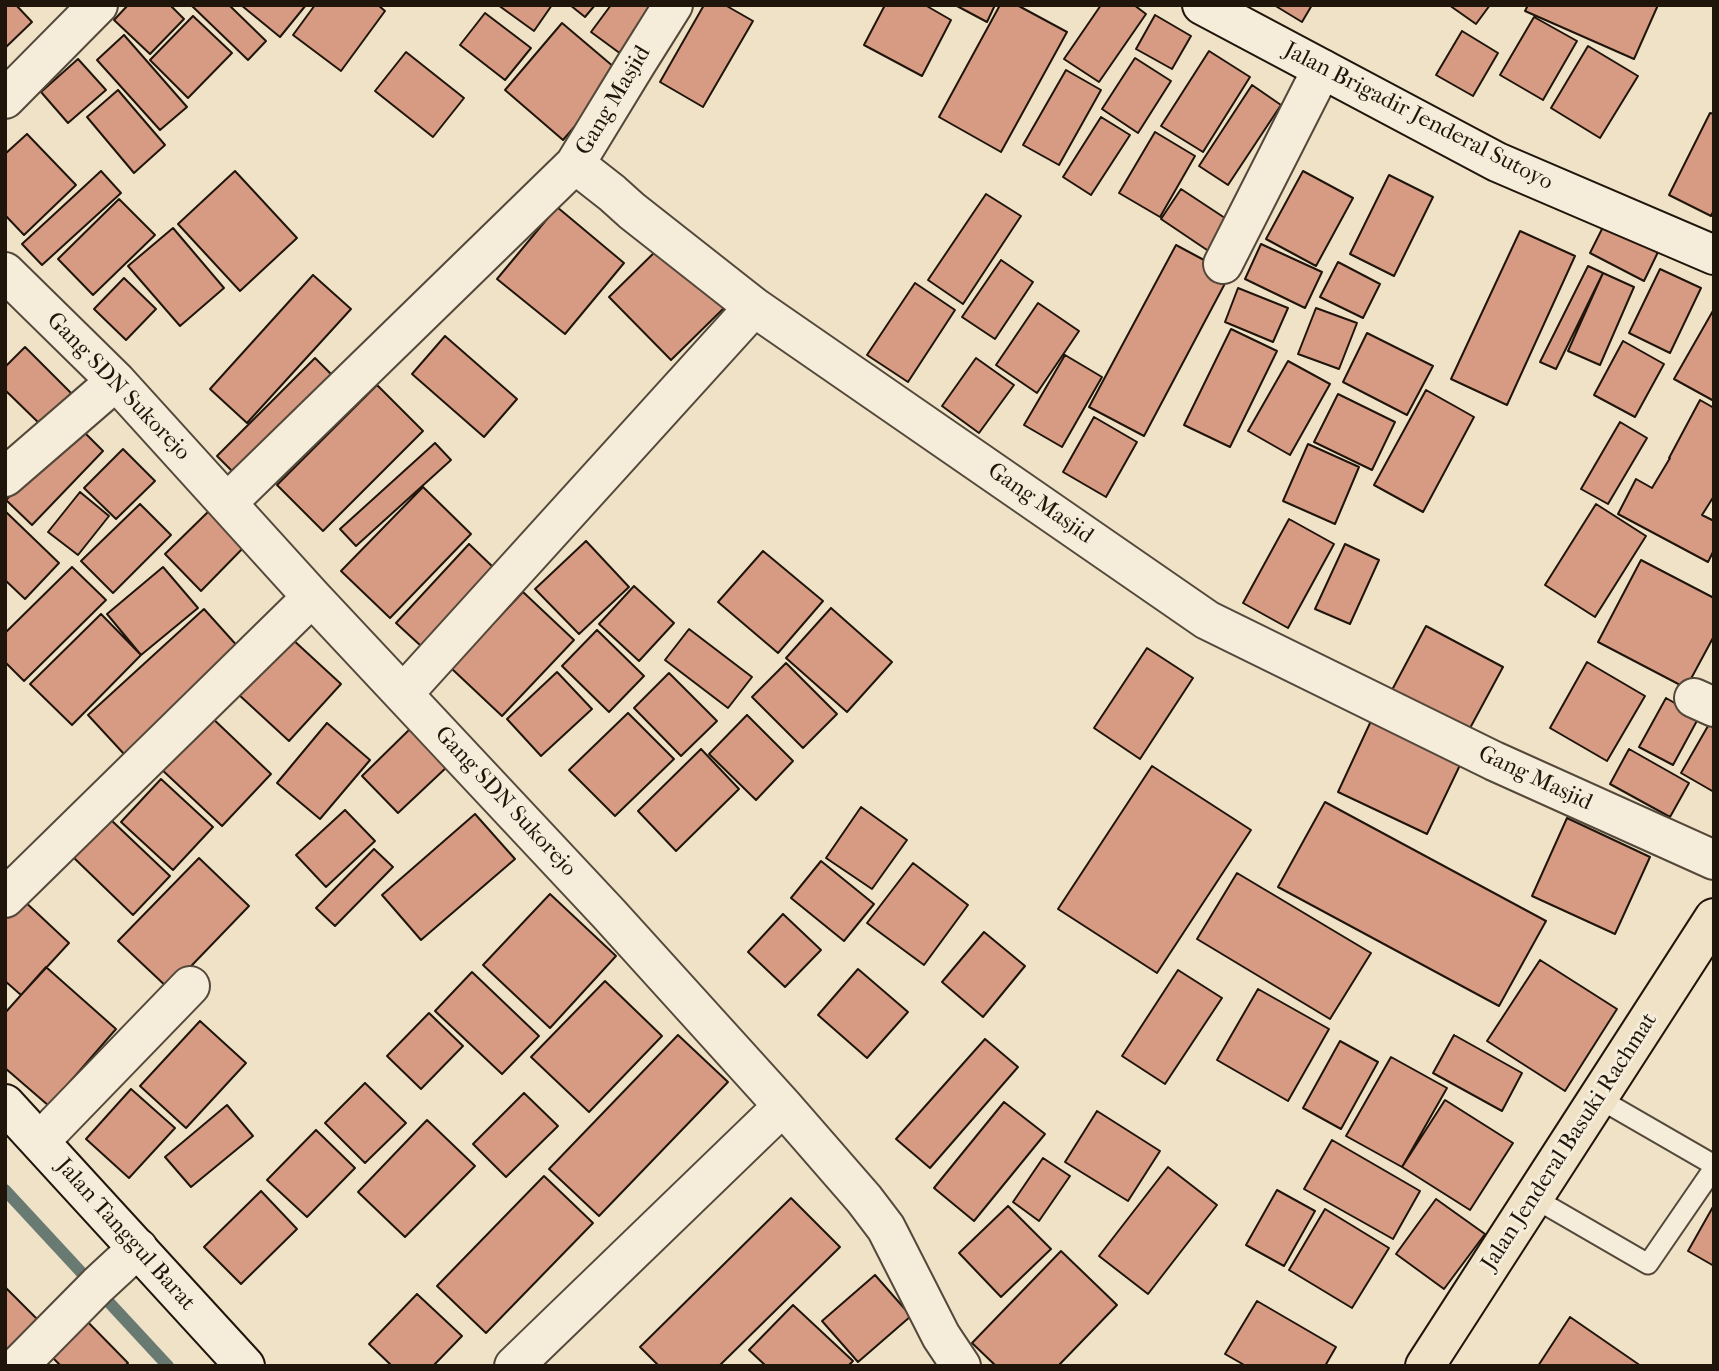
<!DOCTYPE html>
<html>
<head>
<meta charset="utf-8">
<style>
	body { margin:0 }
	#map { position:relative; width:1719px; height:1371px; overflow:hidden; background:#efe2c6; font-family:"IM FELL French Canon",serif }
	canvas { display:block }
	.frame { position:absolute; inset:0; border:7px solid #1f150b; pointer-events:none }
</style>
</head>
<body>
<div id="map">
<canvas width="1719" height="1371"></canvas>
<div class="frame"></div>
</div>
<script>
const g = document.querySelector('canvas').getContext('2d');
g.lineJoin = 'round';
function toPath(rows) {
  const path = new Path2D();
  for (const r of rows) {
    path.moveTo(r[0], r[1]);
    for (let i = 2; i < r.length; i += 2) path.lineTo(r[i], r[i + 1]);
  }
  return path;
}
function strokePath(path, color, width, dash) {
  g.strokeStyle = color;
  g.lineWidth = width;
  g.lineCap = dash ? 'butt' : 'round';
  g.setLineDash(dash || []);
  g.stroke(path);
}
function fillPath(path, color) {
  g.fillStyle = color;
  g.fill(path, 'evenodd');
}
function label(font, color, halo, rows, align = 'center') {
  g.font = font + ' "IM FELL French Canon",serif';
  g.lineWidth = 6;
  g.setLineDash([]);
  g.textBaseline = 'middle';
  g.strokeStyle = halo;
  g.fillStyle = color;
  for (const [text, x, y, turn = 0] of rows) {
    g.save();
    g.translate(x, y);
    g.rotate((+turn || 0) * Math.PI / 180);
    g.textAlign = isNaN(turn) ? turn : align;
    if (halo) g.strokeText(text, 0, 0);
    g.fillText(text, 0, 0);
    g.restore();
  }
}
strokePath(toPath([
	[5,1190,168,1366]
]), '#697a72', 12);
const building = toPath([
	[5,5,16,5,32,22,5,48,5,5],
	[128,5,170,5,184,19,150,54,114,20,128,5],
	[191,5,229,5,266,41,248,60,191,5],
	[241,5,306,5,280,37,241,5],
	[315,5,378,5,385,11,341,71,293,35,315,5],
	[498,5,552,5,534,31,498,5],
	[570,5,595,5,585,17,570,5],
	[611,5,663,5,625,57,591,32,611,5],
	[704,5,725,5,753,21,703,107,660,82,704,5],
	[885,5,925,5,951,20,922,76,864,45,885,5],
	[958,5,995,5,987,22,957,6,958,5],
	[1000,5,1017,5,1067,32,1001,152,939,117,1000,5],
	[1101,5,1134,5,1146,14,1099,82,1064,59,1101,5],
	[1274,5,1312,5,1302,22,1274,5],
	[1449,5,1490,5,1476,24,1449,5],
	[1528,5,1658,5,1634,59,1525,11,1528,5],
	[485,13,531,48,505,80,460,45,485,13],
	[1155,15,1191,36,1172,69,1136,49,1155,15],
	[193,16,232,53,188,98,150,60,193,16],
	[1534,17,1577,41,1543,100,1500,75,1534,17],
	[562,23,621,73,563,140,505,90,562,23],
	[1462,31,1498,53,1473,96,1436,75,1462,31],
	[124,35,187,107,160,130,97,60,124,35],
	[1588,46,1638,76,1600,138,1551,108,1588,46],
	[1209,51,1250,77,1203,152,1161,126,1209,51],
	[406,52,464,98,433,137,375,91,406,52],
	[1135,58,1171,81,1138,133,1102,109,1135,58],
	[78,59,106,90,68,123,41,92,78,59],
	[1066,70,1101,90,1059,165,1023,145,1066,70],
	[1252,85,1281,105,1228,185,1199,166,1252,85],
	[118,90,165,145,134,173,87,117,118,90],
	[1710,113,1714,114,1714,210,1711,216,1669,195,1710,113],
	[1101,117,1130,135,1091,195,1063,177,1101,117],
	[1155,132,1195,156,1160,217,1119,193,1155,132],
	[27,134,76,185,24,235,5,215,5,154,27,134],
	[101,171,121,193,42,265,22,244,101,171],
	[235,171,297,238,240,291,178,224,235,171],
	[1303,171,1353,198,1316,266,1266,239,1303,171],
	[1389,175,1433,197,1394,276,1350,254,1389,175],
	[1181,189,1231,222,1210,252,1161,219,1181,189],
	[986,194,1021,216,963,304,928,280,986,194],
	[119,199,155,235,93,295,58,259,119,199],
	[557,207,624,263,565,334,497,279,557,207],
	[1605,223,1659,250,1644,281,1590,253,1605,223],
	[173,228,224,288,180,326,128,266,173,228],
	[1520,231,1575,256,1507,405,1451,379,1520,231],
	[663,244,725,307,671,360,609,297,663,244],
	[1261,244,1322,272,1305,308,1245,279,1261,244],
	[1176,245,1230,274,1144,436,1089,407,1176,245],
	[1001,260,1033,282,995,339,962,317,1001,260],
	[1338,262,1380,284,1363,318,1320,297,1338,262],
	[1588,266,1603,273,1556,369,1540,362,1588,266],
	[1660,269,1701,288,1670,353,1629,333,1660,269],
	[1603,273,1634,287,1600,365,1568,351,1603,273],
	[313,275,351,309,247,423,210,389,313,275],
	[124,278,156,309,126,340,94,309,124,278],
	[915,283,955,310,908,382,867,355,915,283],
	[1238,288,1288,308,1273,342,1225,322,1238,288],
	[1038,303,1079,331,1037,393,996,365,1038,303],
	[1316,308,1357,323,1339,369,1298,354,1316,308],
	[1714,309,1714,401,1674,379,1714,309],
	[1231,329,1277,351,1230,447,1184,425,1231,329],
	[1367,333,1433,366,1407,415,1343,382,1367,333],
	[445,336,517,399,484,437,412,374,445,336],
	[1623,341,1664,364,1635,417,1594,395,1623,341],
	[25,347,73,395,42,426,5,390,5,367,25,347],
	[1065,355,1102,377,1062,447,1024,425,1065,355],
	[315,358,342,385,244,483,217,456,315,358],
	[976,358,1014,385,979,433,942,406,976,358],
	[1288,361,1330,384,1290,455,1248,431,1288,361],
	[377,385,423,431,323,531,277,485,377,385],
	[1426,390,1474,417,1423,512,1374,485,1426,390],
	[1338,394,1395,422,1372,470,1314,442,1338,394],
	[1700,400,1714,408,1714,496,1702,515,1714,521,1714,550,1708,562,1618,514,1636,479,1652,488,1670,458,1669,458,1700,400],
	[1094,417,1137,442,1106,497,1063,472,1094,417],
	[1620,422,1647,438,1608,504,1581,489,1620,422],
	[78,426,103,451,32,525,6,500,78,426],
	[435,443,451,460,356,546,340,529,435,443],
	[1308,444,1359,467,1335,524,1283,501,1308,444],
	[123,449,155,481,116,519,84,488,123,449],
	[423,487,471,534,390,618,341,571,423,487],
	[80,492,109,516,78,555,48,532,80,492],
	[140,504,171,535,113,593,81,561,140,504],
	[1596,504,1646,536,1595,617,1545,585,1596,504],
	[211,509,247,544,201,591,165,554,211,509],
	[5,511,59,563,25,599,5,580,5,511],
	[1289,519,1334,544,1288,628,1243,603,1289,519],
	[586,541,629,587,579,634,535,589,586,541],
	[469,544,494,568,421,646,396,623,469,544],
	[1345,544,1379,560,1350,624,1315,609,1345,544],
	[763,551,823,601,778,653,718,602,763,551],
	[1641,560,1714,598,1714,636,1686,688,1598,642,1641,560],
	[72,567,106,600,24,681,5,662,5,633,72,567],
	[163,567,198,608,141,655,107,614,163,567],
	[634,586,674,623,639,661,599,624,634,586],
	[523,592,574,640,502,716,451,668,523,592],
	[831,608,892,662,847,712,786,658,831,608],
	[204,609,240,649,124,754,88,715,204,609],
	[101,614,141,655,72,725,30,684,101,614],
	[1426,626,1503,667,1469,730,1392,690,1426,626],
	[689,629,752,677,728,708,665,660,689,629],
	[597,630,644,676,609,712,562,666,597,630],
	[291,638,341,684,289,741,238,694,291,638],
	[1147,648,1193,678,1140,759,1094,728,1147,648],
	[1587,662,1645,696,1607,761,1550,728,1587,662],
	[786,663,837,714,803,748,752,697,786,663],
	[557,672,592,709,541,756,507,719,557,672],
	[669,673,717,721,681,756,634,708,669,673],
	[1666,698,1699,717,1673,765,1639,747,1666,698],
	[628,713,674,759,615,816,569,770,628,713],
	[208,714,271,774,222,826,159,767,208,714],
	[747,715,793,761,756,800,709,754,747,715],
	[1712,719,1714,720,1714,792,1681,773,1712,719],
	[1371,721,1461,763,1427,834,1338,792,1371,721],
	[327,723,370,760,320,819,277,783,327,723],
	[412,727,449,765,398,813,362,776,412,727],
	[701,749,739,789,676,851,638,811,701,749],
	[1629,749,1689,783,1670,817,1610,784,1629,749],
	[1152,766,1251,830,1157,973,1058,909,1152,766],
	[161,779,213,827,173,870,121,822,161,779],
	[1325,802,1546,921,1499,1006,1278,887,1325,802],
	[861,807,907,840,872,889,826,858,861,807],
	[345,810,375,841,326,887,296,855,345,810],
	[475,814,515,859,421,940,382,895,475,814],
	[1567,818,1650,857,1615,934,1532,896,1567,818],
	[110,819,170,876,133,915,73,857,110,819],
	[374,849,393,867,335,926,316,908,374,849],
	[199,858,249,906,169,989,118,941,199,858],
	[821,861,874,904,844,941,791,898,821,861],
	[913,863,968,905,924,965,867,923,913,863],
	[1237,873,1371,953,1330,1019,1197,939,1237,873],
	[550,894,616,956,550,1028,483,965,550,894],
	[21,898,69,943,21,995,5,981,5,915,21,898],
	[783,914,821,950,785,987,748,952,783,914],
	[984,932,1025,966,983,1017,942,982,984,932],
	[1540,960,1617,1009,1565,1091,1487,1041,1540,960],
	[46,967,116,1029,49,1106,5,1068,5,1013,46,967],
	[858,969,908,1012,867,1058,818,1015,858,969],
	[1178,970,1222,998,1165,1084,1122,1056,1178,970],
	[472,972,539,1036,502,1074,435,1011,472,972],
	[605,981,662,1036,589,1112,531,1057,605,981],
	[1258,989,1329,1029,1288,1101,1217,1060,1258,989],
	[429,1013,463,1046,421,1089,387,1056,429,1013],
	[200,1021,246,1063,186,1128,140,1086,200,1021],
	[678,1035,728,1082,599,1216,549,1169,678,1035],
	[1454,1035,1522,1073,1502,1111,1433,1073,1454,1035],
	[985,1039,1018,1067,930,1168,896,1139,985,1039],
	[1340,1041,1378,1062,1341,1129,1303,1108,1340,1041],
	[1391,1057,1447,1088,1402,1167,1346,1136,1391,1057],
	[365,1083,406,1123,365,1163,325,1123,365,1083],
	[131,1089,175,1128,129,1178,86,1139,131,1089],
	[524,1093,558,1126,506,1177,473,1144,524,1093],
	[1445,1100,1513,1143,1470,1210,1402,1167,1445,1100],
	[1004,1102,1045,1134,974,1221,934,1188,1004,1102],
	[227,1105,253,1136,191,1187,165,1157,227,1105],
	[1097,1111,1160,1151,1128,1201,1065,1162,1097,1111],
	[427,1120,475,1166,405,1237,358,1192,427,1120],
	[316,1130,355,1168,307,1217,267,1180,316,1130],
	[1332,1140,1420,1191,1393,1239,1304,1189,1332,1140],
	[1043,1158,1070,1176,1039,1221,1013,1202,1043,1158],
	[1168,1167,1217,1205,1148,1294,1099,1256,1168,1167],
	[544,1176,593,1223,486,1333,437,1286,544,1176],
	[1277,1190,1315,1211,1284,1266,1246,1245,1277,1190],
	[261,1191,297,1229,241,1284,204,1247,261,1191],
	[791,1198,840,1247,719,1366,659,1366,640,1347,791,1198],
	[1436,1199,1485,1234,1444,1289,1396,1254,1436,1199],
	[1714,1205,1714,1266,1688,1251,1714,1205],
	[1008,1206,1051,1249,1001,1297,959,1253,1008,1206],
	[1325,1209,1389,1248,1352,1308,1289,1270,1325,1209],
	[1061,1251,1117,1305,1058,1366,996,1366,972,1343,1061,1251],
	[875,1275,911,1316,858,1362,822,1321,875,1275],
	[6,1288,43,1325,13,1355,5,1347,6,1288],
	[417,1294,462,1336,433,1366,392,1366,369,1344,417,1294],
	[1257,1301,1336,1347,1325,1366,1246,1366,1225,1354,1257,1301],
	[793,1305,853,1361,848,1366,766,1366,749,1350,793,1305],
	[78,1312,128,1363,125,1366,61,1366,42,1347,78,1312],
	[1570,1317,1641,1366,1538,1366,1570,1317]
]);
fillPath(building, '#d79b84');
strokePath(building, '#1f150b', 2);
const lane = toPath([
	[1598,1098,1714,1165],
	[1534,1198,1648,1264,1714,1168]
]);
const street = toPath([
	[673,5,636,64,575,164,612,193,632,211,754,307,1207,620,1494,761,1714,860],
	[5,99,98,5],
	[1223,264,1322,69],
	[5,272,116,381,312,597,609,914,783,1106,864,1199,886,1228,941,1336,961,1366],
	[5,477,116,381],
	[227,503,575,164],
	[403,694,754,307],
	[1694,698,1714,707],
	[5,898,312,597],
	[40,1141,190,986],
	[18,1366,98,1285,138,1248],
	[514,1366,783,1106]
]);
const secondary = toPath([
	[1202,5,1497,162,1714,255],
	[5,1104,245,1366]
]);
const primary = toPath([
	[1425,1366,1714,918]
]);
strokePath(lane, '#53483a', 23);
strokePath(street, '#53483a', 42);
strokePath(secondary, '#1f150b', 42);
strokePath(primary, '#1f150b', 42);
strokePath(lane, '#f5ecda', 19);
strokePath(street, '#f5ecda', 38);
strokePath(secondary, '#f5ecda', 38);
strokePath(primary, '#efe2c6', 38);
label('23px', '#1f150b', '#f5ecda', [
	["Gang Masjid",614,101,-59],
	["Jalan Brigadir Jenderal Sutoyo",1418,117,27],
	["Gang SDN Sukorejo",118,387,46],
	["Gang Masjid",1040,504,35],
	["Gang Masjid",1535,779,25],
	["Gang SDN Sukorejo",505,802,47],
	["Jalan Jenderal Basuki Rachmat",1570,1142,-57],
	["Jalan Tanggul Barat",125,1235,48]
]);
</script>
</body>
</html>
